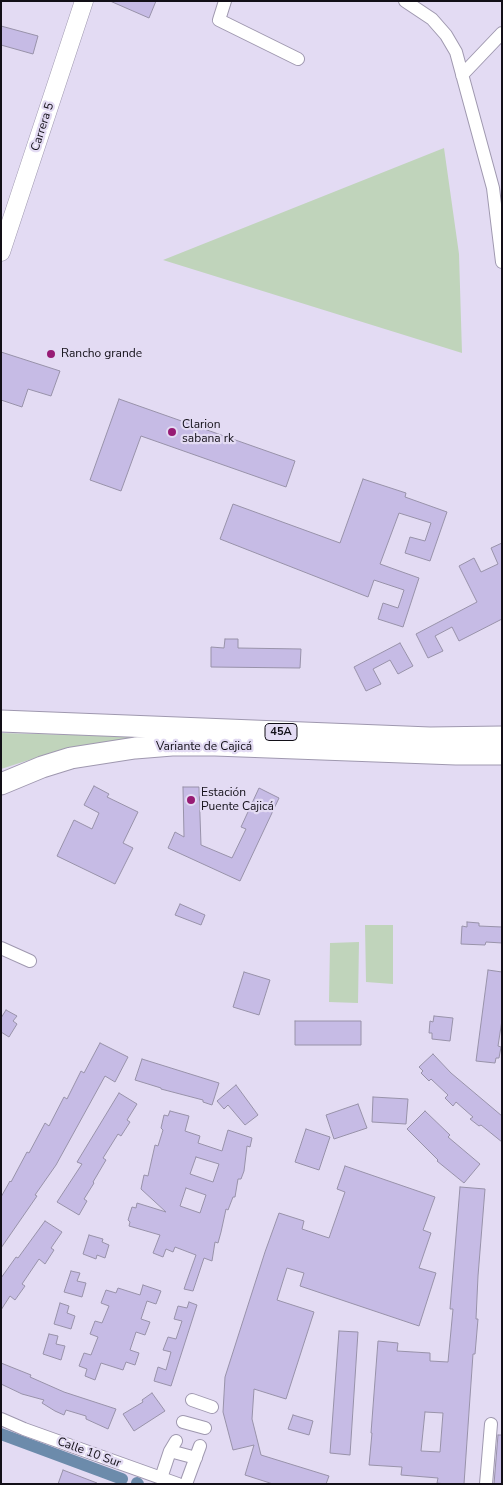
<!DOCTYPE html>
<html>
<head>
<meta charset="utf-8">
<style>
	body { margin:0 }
	#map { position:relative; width:503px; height:1485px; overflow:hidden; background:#e3dbf3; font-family:"Nunito Sans",sans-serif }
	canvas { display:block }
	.frame { position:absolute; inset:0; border:2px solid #120f17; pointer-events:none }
</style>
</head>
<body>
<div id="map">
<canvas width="503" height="1485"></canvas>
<div class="frame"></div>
</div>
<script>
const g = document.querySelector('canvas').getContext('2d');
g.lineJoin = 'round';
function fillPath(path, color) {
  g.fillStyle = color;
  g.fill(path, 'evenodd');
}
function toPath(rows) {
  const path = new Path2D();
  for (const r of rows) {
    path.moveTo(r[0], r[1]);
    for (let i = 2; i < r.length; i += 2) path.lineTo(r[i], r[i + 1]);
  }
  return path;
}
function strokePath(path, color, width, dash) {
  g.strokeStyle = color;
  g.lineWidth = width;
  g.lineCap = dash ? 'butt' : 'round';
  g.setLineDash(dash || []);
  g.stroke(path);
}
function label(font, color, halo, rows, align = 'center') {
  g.font = font + ' "Nunito Sans",sans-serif';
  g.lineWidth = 4.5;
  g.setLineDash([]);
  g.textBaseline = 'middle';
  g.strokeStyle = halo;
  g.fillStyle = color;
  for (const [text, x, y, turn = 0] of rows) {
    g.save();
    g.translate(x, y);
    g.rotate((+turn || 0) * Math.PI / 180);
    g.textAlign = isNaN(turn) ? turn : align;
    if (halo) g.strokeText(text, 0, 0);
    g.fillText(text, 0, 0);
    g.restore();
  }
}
fillPath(toPath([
	[444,148,459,254,462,353,163,260],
	[1,733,151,737,54,752,1,769],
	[365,925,393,925,393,984,366,982],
	[359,942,358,1003,329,1002,330,943]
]), '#c0d4bb');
strokePath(toPath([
	[1,1434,122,1479],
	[137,1483,138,1484]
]), '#6c8bab', 12);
const building = toPath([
	[110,1,156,1,149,18,110,1],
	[1,26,38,36,33,54,1,45,1,26],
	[1,352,60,371,51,396,28,389,22,407,1,400,1,352],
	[119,399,295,461,286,487,141,436,121,491,90,480,119,399],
	[363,479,406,493,405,497,447,512,430,561,405,553,410,537,425,541,431,523,399,513,380,564,419,578,403,627,378,619,383,603,398,608,404,590,374,580,368,597,220,539,233,504,340,543,363,479],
	[502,543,502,619,459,641,452,627,435,636,443,651,428,658,416,634,477,602,459,566,474,558,481,572,498,564,491,548,502,543],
	[225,639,238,639,238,648,301,649,300,668,211,667,211,647,224,648,225,639],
	[400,643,413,666,398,674,390,660,373,669,381,684,366,691,354,667,400,643],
	[94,786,109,794,107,797,138,812,123,843,133,848,115,884,57,856,74,820,92,829,99,813,84,805,94,786],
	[183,787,199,787,201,845,232,858,246,829,241,827,259,788,279,798,240,881,168,848,175,832,184,837,183,787],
	[180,904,205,915,201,925,175,915,180,904],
	[467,922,479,923,479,926,502,927,502,943,486,942,485,945,461,944,462,926,467,927,467,922],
	[488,970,502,972,502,1020,498,1046,501,1047,499,1058,496,1058,495,1063,476,1061,488,970],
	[244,972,270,980,259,1015,233,1007,244,972],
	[6,1010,17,1016,13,1021,17,1024,9,1037,1,1032,1,1018,6,1010],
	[434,1016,453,1018,450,1041,432,1039,432,1033,429,1033,430,1021,433,1022,434,1016],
	[295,1021,361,1021,361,1045,295,1045,295,1021],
	[100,1043,128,1057,115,1082,105,1076,56,1165,35,1195,37,1196,1,1248,1,1197,10,1181,11,1182,27,1152,29,1153,45,1123,49,1126,64,1097,67,1099,81,1071,84,1073,100,1043],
	[433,1054,451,1073,502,1116,502,1142,481,1125,479,1126,470,1119,473,1117,456,1102,453,1106,445,1098,448,1095,431,1079,429,1081,421,1073,423,1071,419,1067,433,1054],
	[142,1059,219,1083,212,1105,203,1102,203,1100,161,1089,161,1088,135,1080,142,1059],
	[236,1085,258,1115,245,1125,228,1105,224,1109,217,1101,236,1085],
	[119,1093,137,1104,127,1120,130,1122,121,1136,118,1134,103,1158,106,1160,93,1182,94,1183,84,1199,87,1201,79,1215,57,1202,82,1164,77,1162,119,1093],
	[373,1097,408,1099,406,1124,372,1122,373,1097],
	[358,1104,367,1128,334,1139,326,1115,358,1104],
	[170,1111,189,1116,185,1131,200,1136,198,1143,222,1151,228,1130,252,1138,250,1147,247,1146,244,1171,241,1179,238,1179,235,1197,233,1197,228,1210,226,1209,221,1232,218,1243,215,1242,212,1261,204,1258,193,1291,184,1289,196,1255,175,1247,173,1252,166,1249,163,1257,153,1253,160,1235,129,1226,130,1222,128,1220,132,1207,136,1208,137,1203,166,1212,141,1189,144,1175,148,1176,155,1145,158,1146,163,1130,161,1128,164,1115,168,1116,170,1111],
	[196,1157,219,1164,213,1182,190,1174,196,1157],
	[186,1188,206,1195,200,1213,180,1206,186,1188],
	[425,1111,450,1135,448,1137,480,1164,464,1183,437,1161,438,1160,407,1129,425,1111],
	[306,1129,330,1137,319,1170,295,1162,306,1129],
	[345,1166,435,1197,423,1230,431,1233,419,1268,436,1273,419,1326,300,1286,304,1273,287,1268,277,1300,314,1312,286,1399,254,1389,252,1419,261,1455,329,1476,326,1484,273,1484,245,1475,254,1445,233,1450,223,1412,225,1377,265,1252,279,1213,304,1221,302,1229,329,1238,345,1192,337,1189,345,1166],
	[460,1187,485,1189,478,1276,476,1319,478,1319,475,1354,473,1354,464,1484,446,1484,437,1483,438,1478,401,1475,402,1467,369,1465,372,1433,371,1433,378,1341,398,1343,397,1351,430,1353,430,1361,448,1362,453,1309,450,1309,460,1187],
	[425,1412,443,1413,440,1452,421,1451,425,1412],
	[45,1221,62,1232,51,1248,54,1250,45,1264,39,1259,22,1284,25,1286,15,1300,10,1296,1,1310,1,1278,16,1257,18,1258,45,1221],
	[89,1235,103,1239,102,1242,109,1245,105,1258,97,1255,96,1259,83,1254,89,1235],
	[71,1271,80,1273,77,1281,86,1283,82,1297,64,1292,71,1271],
	[143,1285,161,1291,156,1304,147,1301,141,1319,150,1322,145,1335,136,1332,130,1350,139,1353,135,1365,126,1362,123,1370,101,1363,95,1380,85,1376,87,1369,79,1366,84,1353,91,1355,98,1337,90,1334,95,1321,102,1323,109,1306,101,1303,106,1290,116,1293,118,1288,140,1295,143,1285],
	[189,1302,197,1305,171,1386,154,1381,158,1367,166,1370,171,1352,163,1350,168,1337,176,1339,182,1321,174,1319,178,1306,187,1308,189,1302],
	[60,1303,69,1306,67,1313,75,1316,71,1329,54,1324,60,1303],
	[339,1331,358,1332,350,1455,330,1453,339,1331],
	[49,1334,58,1336,56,1344,65,1346,61,1360,43,1354,49,1334],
	[1,1363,31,1375,30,1377,64,1392,116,1409,108,1429,86,1419,86,1416,66,1410,64,1415,55,1411,42,1403,44,1400,22,1394,1,1384,1,1363],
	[152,1393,165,1411,134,1431,123,1414,143,1402,142,1400,152,1393],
	[293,1415,313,1421,309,1435,288,1429,293,1415],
	[498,1435,502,1435,502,1484,494,1484,498,1435],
	[63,1470,97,1483,97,1484,58,1484,63,1470]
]);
fillPath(building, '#c6bbe5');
strokePath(building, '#9892a9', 1);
const minor = toPath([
	[225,1,219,20,298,59],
	[405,1,432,19,446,35,456,52,493,188,502,262],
	[462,75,502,33],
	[1,948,30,961],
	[192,1400,212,1407],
	[1,1419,24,1429,178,1484],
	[183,1422,205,1428],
	[170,1451,196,1458],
	[161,1478,170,1451,176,1441],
	[186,1484,200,1446],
	[486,1484,491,1424]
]);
const secondary = toPath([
	[1,252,84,1]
]);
const trunk = toPath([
	[1,721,430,738,502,737],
	[1,784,42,767,71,758,135,748,172,745,215,745,456,754,502,754]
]);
strokePath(minor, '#9f98af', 14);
strokePath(secondary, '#9f98af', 19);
strokePath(trunk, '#9f98af', 23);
strokePath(minor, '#fff', 12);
strokePath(secondary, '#fff', 18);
strokePath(trunk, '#fff', 21);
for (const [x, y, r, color] of [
	[51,354,5,"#971b74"],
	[172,432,5,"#971b74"],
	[191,800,5,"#971b74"]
]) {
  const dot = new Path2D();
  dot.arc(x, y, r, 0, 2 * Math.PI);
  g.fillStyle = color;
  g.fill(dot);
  strokePath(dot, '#e3dbf3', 2);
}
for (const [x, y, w] of [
	[281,732,32]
]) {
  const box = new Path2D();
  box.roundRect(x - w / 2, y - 8.5, w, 17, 4);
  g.fillStyle = '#e3dbf3';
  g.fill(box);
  strokePath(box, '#120f17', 1);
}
label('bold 11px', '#120f17', null, [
	["45A",281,732]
]);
label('12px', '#120f17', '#e3dbf3', [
	["Carrera 5",43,127,-72],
	["Variante de Cajicá",204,747],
	["Calle 10 Sur",89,1453,20]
]);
label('12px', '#120f17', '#e3dbf3', [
	["Rancho grande",61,354],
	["Clarion",182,425],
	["sabana rk",182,439],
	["Estación",201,793],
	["Puente Cajicá",201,807]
], 'left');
</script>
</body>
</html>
